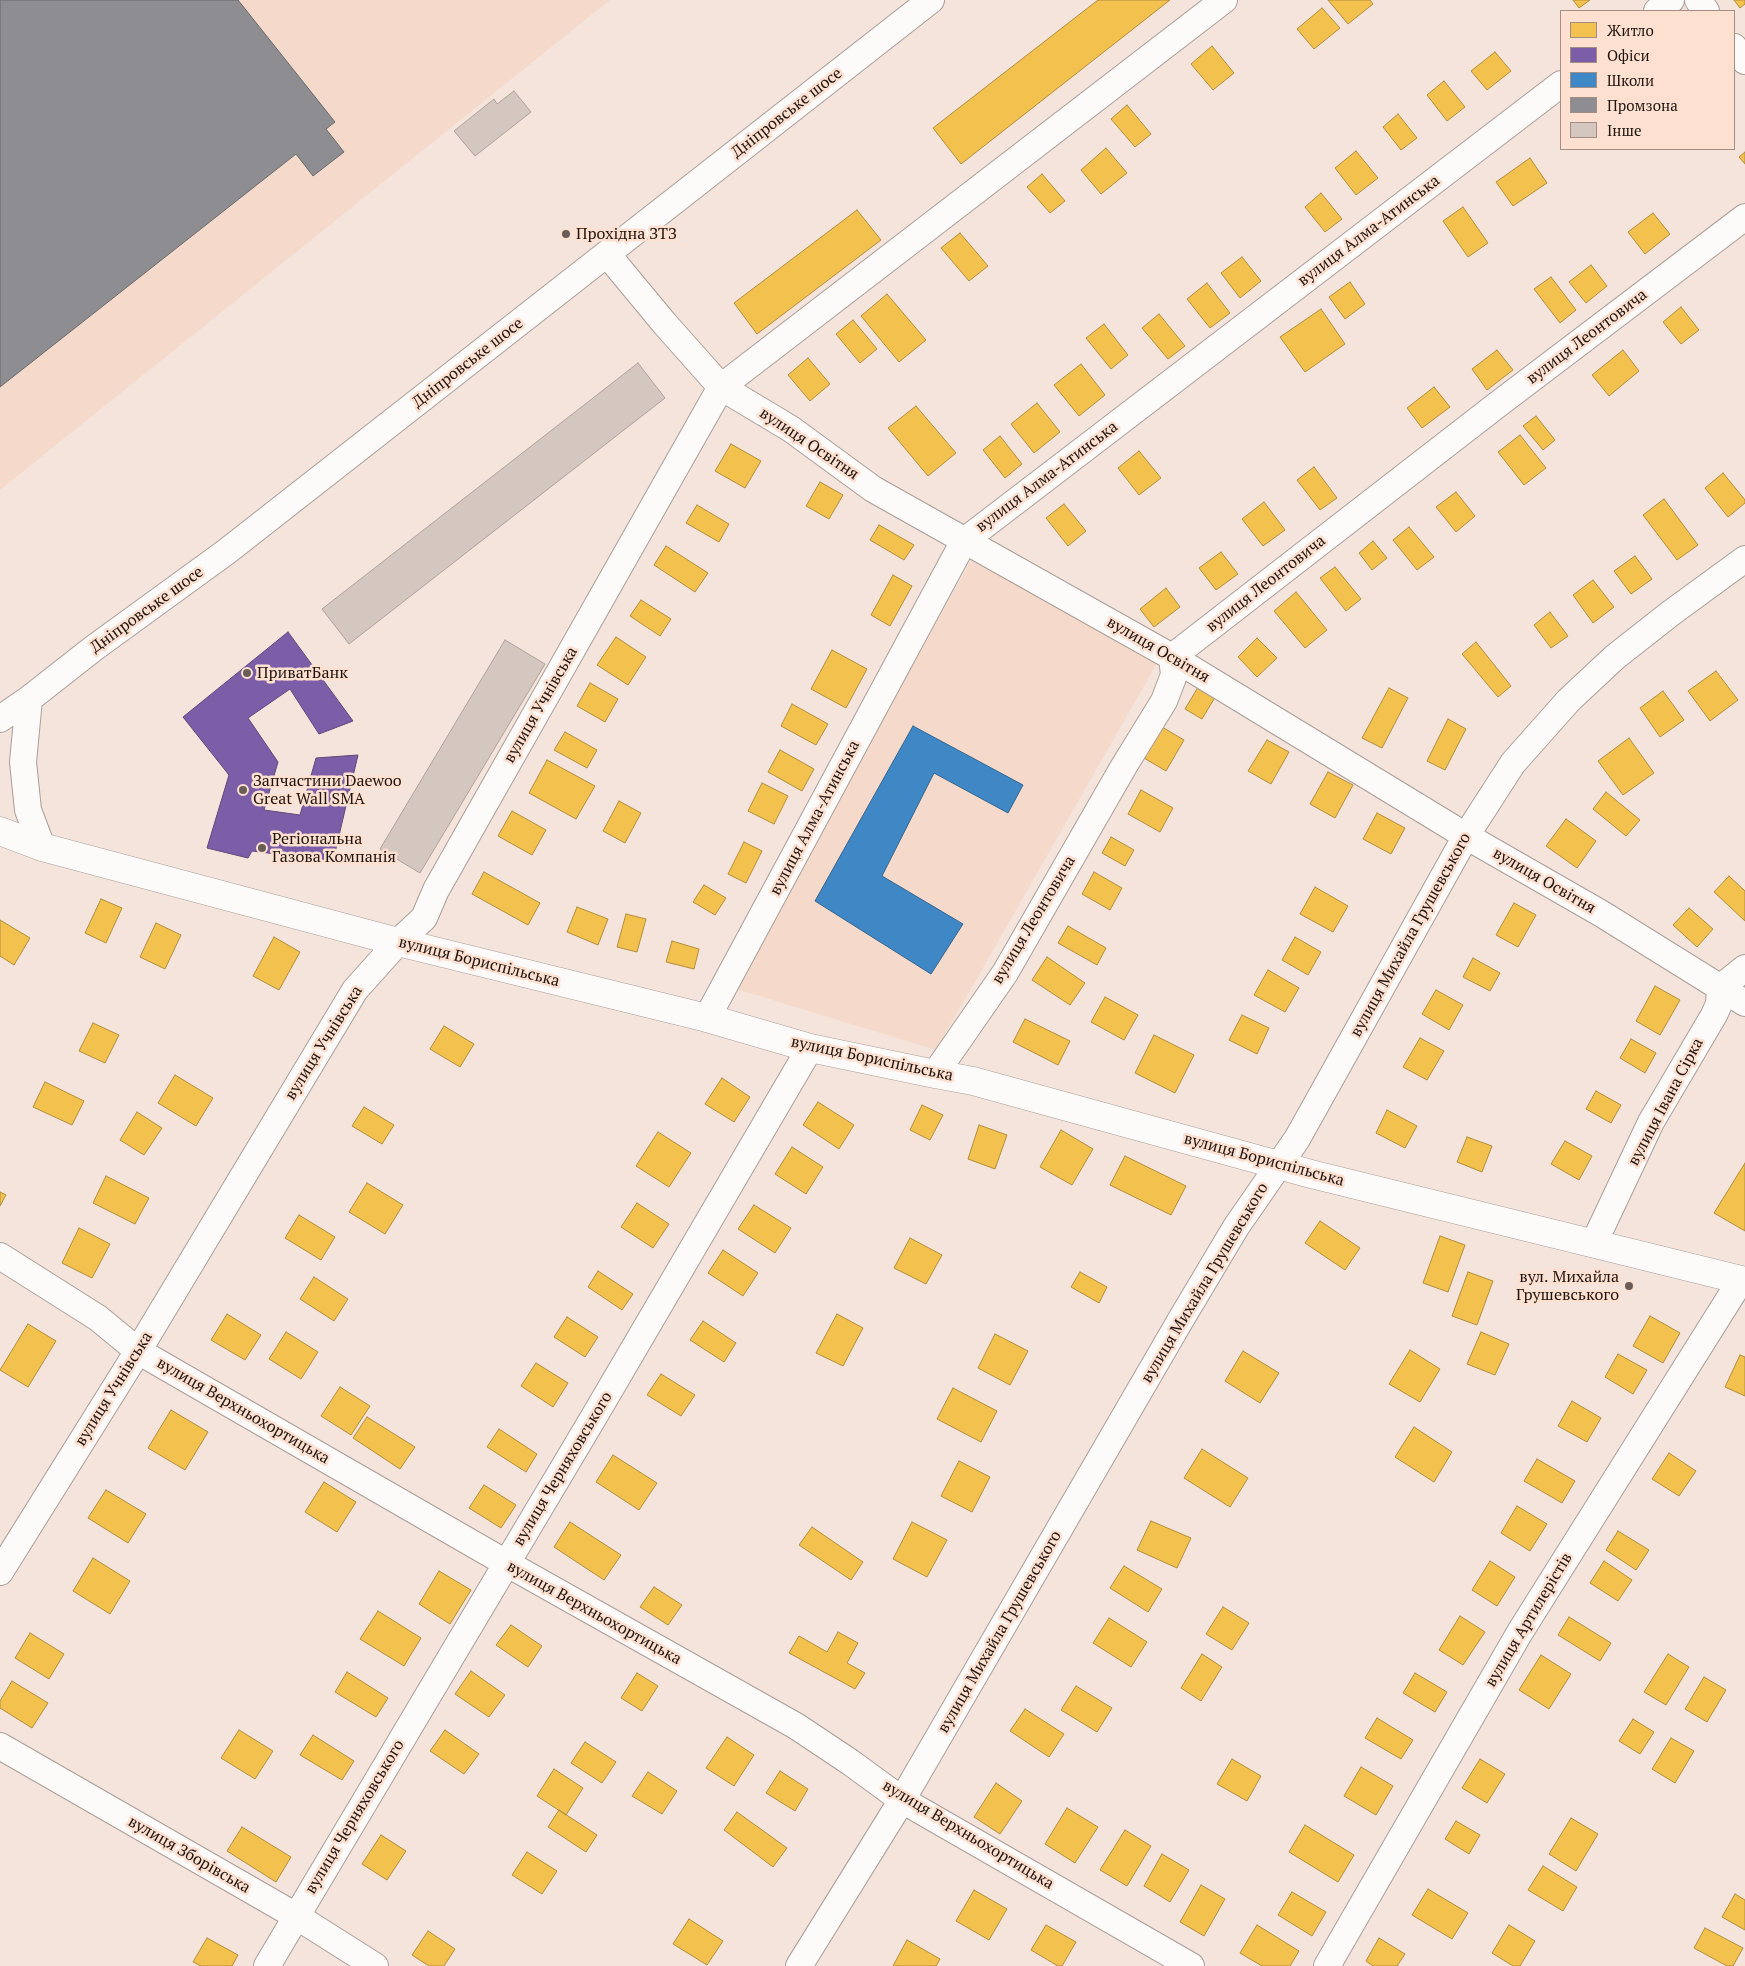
<!DOCTYPE html>
<html>
<head>
<meta charset="utf-8">
<style>
	body { margin:0 }
	#map { position:relative; width:1745px; height:1966px; overflow:hidden; background:#f4e4dc; font-family:"PT Serif",serif }
	canvas { display:block }
	.legend { position:absolute; left:1560px; top:10px; width:175px; height:140px; box-sizing:border-box; background:#fee0d1; border:1px solid #a48e83; margin:0; padding:6px 9px; list-style:none; font-size:15px; color:#1e140e }
	.legend li { display:flex; align-items:center; gap:10px; height:25px }
	.legend b { width:25px; border:1px solid #a48e83 }
</style>
</head>
<body>
<div id="map">
<canvas width="1745" height="1966"></canvas>
<ul class="legend">
<li><b style="height:14px;background:#f2c14e"></b>Житло</li>
<li><b style="height:14px;background:#7b5ea7"></b>Офіси</li>
<li><b style="height:14px;background:#3f88c5"></b>Школи</li>
<li><b style="height:14px;background:#8d8d92"></b>Промзона</li>
<li><b style="height:14px;background:#d4c7c0"></b>Інше</li>
</ul>
</div>
<script>
const g = document.querySelector('canvas').getContext('2d');
g.lineJoin = 'round';
function fillPath(path, color) {
  g.fillStyle = color;
  g.fill(path, 'evenodd');
}
function toPath(rows) {
  const path = new Path2D();
  for (const r of rows) {
    path.moveTo(r[0], r[1]);
    for (let i = 2; i < r.length; i += 2) path.lineTo(r[i], r[i + 1]);
  }
  return path;
}
function strokePath(path, color, width, dash) {
  g.strokeStyle = color;
  g.lineWidth = width;
  g.lineCap = dash ? 'butt' : 'round';
  g.setLineDash(dash || []);
  g.stroke(path);
}
function label(font, color, halo, rows, align = 'center') {
  g.font = font + ' "PT Serif",serif';
  g.lineWidth = 5;
  g.setLineDash([]);
  g.textBaseline = 'middle';
  g.strokeStyle = halo;
  g.fillStyle = color;
  for (const [text, x, y, turn = 0] of rows) {
    g.save();
    g.translate(x, y);
    g.rotate((+turn || 0) * Math.PI / 180);
    g.textAlign = isNaN(turn) ? turn : align;
    if (halo) g.strokeText(text, 0, 0);
    g.fillText(text, 0, 0);
    g.restore();
  }
}
fillPath(toPath([
	[0,0,610,0,0,490],
	[973,557,1160,658,936,1050,733,988]
]), '#f5dacc');
const homes = toPath([
	[1098,0,1170,0,961,164,933,128,1098,0],
	[1328,0,1370,0,1373,4,1348,24,1328,0],
	[1573,0,1590,0,1579,8,1573,0],
	[1734,0,1745,0,1745,4,1740,8,1734,0],
	[1322,8,1340,28,1314,49,1297,29,1322,8],
	[1212,46,1234,73,1213,90,1191,64,1212,46],
	[1495,52,1511,71,1487,90,1471,71,1495,52],
	[1444,81,1465,107,1447,121,1427,95,1444,81],
	[1127,105,1151,134,1135,147,1111,119,1127,105],
	[1398,114,1417,138,1401,150,1383,127,1398,114],
	[1106,148,1127,173,1101,194,1081,170,1106,148],
	[1356,151,1378,178,1356,195,1335,168,1356,151],
	[1745,152,1745,164,1739,157,1745,152],
	[1530,158,1547,183,1513,206,1496,182,1530,158],
	[1042,174,1065,201,1050,213,1027,187,1042,174],
	[1321,193,1342,219,1325,232,1305,207,1321,193],
	[1463,207,1488,243,1468,257,1443,221,1463,207],
	[857,210,881,240,757,334,734,303,857,210],
	[1653,213,1670,234,1645,254,1628,232,1653,213],
	[960,233,988,266,969,281,941,248,960,233],
	[1242,257,1261,281,1240,298,1221,273,1242,257],
	[1591,265,1607,286,1586,303,1569,282,1591,265],
	[1551,277,1576,310,1560,323,1534,289,1551,277],
	[1350,282,1365,304,1345,319,1329,297,1350,282],
	[1207,283,1230,313,1210,328,1187,299,1207,283],
	[887,294,926,340,899,362,861,316,887,294],
	[1681,307,1699,330,1681,344,1663,322,1681,307],
	[1321,309,1345,344,1305,372,1280,337,1321,309],
	[1159,314,1185,346,1168,359,1142,328,1159,314],
	[853,320,877,349,860,363,836,334,853,320],
	[1104,324,1128,355,1111,369,1086,338,1104,324],
	[1497,350,1513,370,1487,390,1472,369,1497,350],
	[1623,350,1639,371,1609,396,1592,375,1623,350],
	[808,358,830,384,810,401,788,375,808,358],
	[1081,364,1105,395,1079,416,1054,385,1081,364],
	[1434,387,1450,407,1422,428,1407,408,1434,387],
	[1037,403,1060,432,1034,453,1011,424,1037,403],
	[916,406,956,453,928,476,888,428,916,406],
	[1536,416,1555,440,1543,450,1523,426,1536,416],
	[1520,435,1546,468,1524,485,1498,452,1520,435],
	[1000,436,1022,464,1005,478,983,450,1000,436],
	[731,444,761,461,745,488,715,471,731,444],
	[1139,451,1161,478,1139,495,1118,468,1139,451],
	[1314,467,1337,498,1320,510,1297,480,1314,467],
	[1723,473,1745,500,1745,503,1728,517,1705,488,1723,473],
	[820,482,843,495,829,519,806,506,820,482],
	[1456,492,1475,516,1456,532,1436,507,1456,492],
	[1664,499,1698,545,1677,560,1643,515,1664,499],
	[1264,502,1285,530,1263,546,1242,519,1264,502],
	[1064,504,1086,531,1068,546,1046,518,1064,504],
	[697,505,729,524,719,542,686,523,697,505],
	[879,525,914,545,904,560,870,540,879,525],
	[1409,527,1434,557,1417,570,1393,540,1409,527],
	[1373,541,1387,558,1372,570,1359,553,1373,541],
	[666,546,708,573,695,592,654,565,666,546],
	[1221,552,1238,574,1216,590,1199,568,1221,552],
	[1635,556,1652,579,1631,594,1614,571,1635,556],
	[1335,567,1361,599,1346,611,1320,578,1335,567],
	[893,575,912,586,890,626,871,615,893,575],
	[1593,580,1614,607,1593,623,1573,595,1593,580],
	[1166,588,1180,607,1154,627,1140,609,1166,588],
	[1296,592,1327,630,1305,648,1274,611,1296,592],
	[641,600,671,619,660,636,630,616,641,600],
	[1550,612,1568,636,1551,648,1534,625,1550,612],
	[616,637,646,657,628,685,597,665,616,637],
	[1257,638,1277,658,1257,677,1238,657,1257,638],
	[1476,642,1511,686,1498,697,1462,654,1476,642],
	[832,650,867,669,846,708,811,689,832,650],
	[1716,671,1738,700,1710,721,1688,691,1716,671],
	[590,683,618,699,605,722,577,706,590,683],
	[1200,684,1217,694,1202,719,1185,709,1200,684],
	[1389,688,1408,698,1382,748,1362,738,1389,688],
	[1663,691,1684,720,1660,737,1640,708,1663,691],
	[792,704,828,724,816,745,781,726,792,704],
	[1448,719,1466,729,1445,770,1427,761,1448,719],
	[1162,727,1184,740,1166,771,1144,758,1162,727],
	[565,732,597,750,587,768,554,750,565,732],
	[1629,738,1654,773,1623,795,1598,761,1629,738],
	[1267,740,1289,752,1271,784,1248,771,1267,740],
	[780,750,814,769,802,791,768,772,780,750],
	[547,760,595,786,576,819,529,793,547,760],
	[1328,772,1353,785,1335,818,1310,804,1328,772],
	[762,783,788,796,774,824,748,811,762,783],
	[1141,790,1173,808,1160,832,1128,814,1141,790],
	[1606,792,1640,820,1626,836,1593,809,1606,792],
	[619,801,641,813,625,843,603,831,619,801],
	[512,811,546,830,532,855,498,836,512,811],
	[1377,813,1405,828,1391,854,1363,839,1377,813],
	[1566,819,1596,841,1577,868,1546,846,1566,819],
	[1111,837,1134,850,1125,866,1102,853,1111,837],
	[744,842,762,851,746,883,728,874,744,842],
	[484,872,540,903,528,925,472,894,484,872],
	[1094,872,1122,888,1110,910,1082,894,1094,872],
	[1729,876,1745,891,1745,921,1714,892,1729,876],
	[704,885,726,898,715,915,693,902,704,885],
	[1315,887,1348,906,1333,932,1300,914,1315,887],
	[101,899,122,908,106,943,85,933,101,899],
	[1514,903,1536,915,1518,947,1496,935,1514,903],
	[577,907,608,919,598,945,567,932,577,907],
	[1689,908,1713,929,1697,947,1673,925,1689,908],
	[626,914,646,919,637,952,617,947,626,914],
	[0,920,30,938,14,965,0,956,0,920],
	[156,923,181,935,165,969,140,957,156,923],
	[1068,926,1106,948,1097,965,1058,943,1068,926],
	[274,937,300,952,279,990,253,976,274,937],
	[1295,937,1321,952,1308,975,1282,960,1295,937],
	[672,941,699,949,694,969,666,962,672,941],
	[1047,957,1085,983,1070,1005,1032,980,1047,957],
	[1473,958,1500,973,1490,991,1463,977,1473,958],
	[1268,970,1299,988,1285,1012,1254,995,1268,970],
	[1655,986,1680,1000,1660,1035,1636,1021,1655,986],
	[1436,990,1463,1005,1449,1030,1422,1014,1436,990],
	[1105,997,1138,1015,1124,1040,1091,1022,1105,997],
	[1242,1015,1269,1028,1257,1054,1229,1040,1242,1015],
	[1025,1019,1070,1041,1058,1065,1013,1042,1025,1019],
	[93,1023,119,1035,105,1063,79,1051,93,1023],
	[444,1026,474,1044,460,1067,430,1049,444,1026],
	[1154,1035,1194,1055,1175,1093,1135,1073,1154,1035],
	[1420,1038,1444,1051,1427,1080,1403,1067,1420,1038],
	[1631,1039,1656,1053,1645,1073,1620,1058,1631,1039],
	[175,1075,213,1098,196,1126,158,1103,175,1075],
	[722,1078,750,1097,734,1122,705,1104,722,1078],
	[45,1082,84,1101,72,1125,33,1107,45,1082],
	[1596,1091,1621,1105,1611,1123,1586,1109,1596,1091],
	[818,1102,854,1125,839,1149,803,1125,818,1102],
	[922,1105,943,1115,930,1140,910,1130,922,1105],
	[364,1107,394,1125,382,1144,352,1126,364,1107],
	[1387,1110,1417,1126,1405,1148,1376,1133,1387,1110],
	[137,1112,162,1128,144,1155,120,1140,137,1112],
	[979,1125,1007,1135,995,1169,968,1159,979,1125],
	[1061,1130,1093,1149,1072,1185,1040,1167,1061,1130],
	[658,1132,691,1153,669,1187,636,1166,658,1132],
	[1467,1137,1492,1146,1482,1172,1457,1162,1467,1137],
	[1565,1141,1592,1156,1579,1180,1551,1164,1565,1141],
	[792,1147,823,1167,806,1194,775,1174,792,1147],
	[1125,1156,1186,1186,1171,1215,1110,1185,1125,1156],
	[1745,1163,1745,1231,1714,1213,1745,1163],
	[106,1176,149,1198,135,1224,93,1203,106,1176],
	[367,1183,403,1205,385,1234,349,1212,367,1183],
	[0,1192,6,1195,0,1206,0,1192],
	[637,1203,669,1224,653,1248,621,1227,637,1203],
	[754,1205,791,1228,775,1253,738,1229,754,1205],
	[299,1215,335,1237,321,1260,285,1238,299,1215],
	[1320,1221,1360,1248,1345,1270,1305,1243,1320,1221],
	[79,1228,110,1244,92,1278,62,1263,79,1228],
	[1440,1236,1465,1245,1448,1292,1423,1283,1440,1236],
	[910,1238,942,1255,926,1284,894,1268,910,1238],
	[723,1250,758,1273,743,1296,708,1273,723,1250],
	[598,1271,633,1294,622,1310,588,1287,598,1271],
	[1080,1272,1107,1287,1099,1303,1071,1287,1080,1272],
	[1468,1272,1493,1281,1477,1325,1452,1316,1468,1272],
	[314,1277,348,1299,334,1321,300,1299,314,1277],
	[227,1314,261,1335,245,1360,211,1340,227,1314],
	[837,1314,863,1328,843,1366,816,1353,837,1314],
	[1650,1316,1680,1333,1663,1363,1633,1346,1650,1316],
	[567,1317,598,1337,585,1357,554,1337,567,1317],
	[703,1321,736,1343,724,1362,690,1340,703,1321],
	[28,1324,56,1341,28,1387,0,1370,28,1324],
	[286,1332,318,1352,301,1379,269,1359,286,1332],
	[1481,1332,1509,1344,1495,1375,1467,1364,1481,1332],
	[995,1334,1028,1351,1010,1385,978,1368,995,1334],
	[1410,1350,1440,1369,1420,1402,1389,1384,1410,1350],
	[1243,1351,1279,1373,1260,1403,1225,1381,1243,1351],
	[1618,1354,1647,1370,1633,1394,1605,1377,1618,1354],
	[1740,1355,1745,1357,1745,1396,1725,1387,1740,1355],
	[536,1363,568,1383,553,1407,521,1386,536,1363],
	[661,1374,695,1395,681,1416,647,1395,661,1374],
	[340,1387,370,1406,351,1435,321,1416,340,1387],
	[953,1388,997,1411,981,1442,937,1419,953,1388],
	[1572,1401,1601,1418,1587,1442,1558,1426,1572,1401],
	[171,1410,208,1432,185,1470,148,1448,171,1410],
	[367,1417,415,1447,400,1469,353,1438,367,1417],
	[1414,1427,1452,1452,1434,1482,1395,1457,1414,1427],
	[499,1429,537,1454,526,1472,487,1447,499,1429],
	[1202,1449,1248,1478,1230,1507,1184,1478,1202,1449],
	[1669,1453,1696,1471,1679,1496,1652,1479,1669,1453],
	[613,1455,657,1483,639,1510,596,1482,613,1455],
	[1537,1459,1575,1481,1562,1503,1524,1481,1537,1459],
	[959,1461,990,1477,972,1512,941,1496,959,1461],
	[324,1482,356,1502,337,1532,305,1512,324,1482],
	[484,1485,516,1505,501,1528,469,1508,484,1485],
	[106,1490,146,1514,128,1543,88,1518,106,1490],
	[1517,1506,1547,1524,1530,1551,1501,1533,1517,1506],
	[1151,1521,1191,1538,1177,1568,1137,1550,1151,1521],
	[570,1522,621,1555,604,1580,554,1547,570,1522],
	[912,1522,947,1540,927,1577,893,1559,912,1522],
	[812,1527,863,1562,851,1580,799,1545,812,1527],
	[1618,1531,1649,1550,1636,1570,1606,1550,1618,1531],
	[93,1558,130,1581,110,1614,73,1591,93,1558],
	[1490,1561,1515,1577,1497,1606,1472,1590,1490,1561],
	[1604,1561,1632,1580,1618,1601,1590,1583,1604,1561],
	[1124,1566,1162,1589,1148,1612,1110,1588,1124,1566],
	[439,1571,471,1590,450,1624,419,1604,439,1571],
	[654,1587,682,1605,668,1625,640,1607,654,1587],
	[1223,1607,1249,1623,1232,1650,1206,1634,1223,1607],
	[378,1611,421,1638,404,1666,360,1639,378,1611],
	[1460,1616,1485,1632,1463,1665,1439,1650,1460,1616],
	[1569,1617,1611,1643,1600,1661,1558,1635,1569,1617],
	[1109,1618,1147,1642,1131,1667,1093,1643,1109,1618],
	[511,1625,542,1646,528,1667,496,1645,511,1625],
	[838,1632,858,1643,847,1663,865,1673,855,1689,789,1653,799,1636,827,1652,838,1632],
	[30,1633,64,1654,49,1679,15,1658,30,1633],
	[1202,1654,1222,1667,1201,1701,1181,1688,1202,1654],
	[1668,1654,1689,1667,1666,1705,1644,1692,1668,1654],
	[1541,1655,1571,1674,1549,1709,1519,1690,1541,1655],
	[471,1671,505,1695,489,1717,455,1694,471,1671],
	[347,1672,388,1698,376,1717,335,1692,347,1672],
	[637,1673,658,1686,642,1711,621,1698,637,1673],
	[1415,1673,1447,1692,1435,1712,1403,1693,1415,1673],
	[1704,1677,1726,1690,1707,1722,1685,1709,1704,1677],
	[12,1681,48,1703,32,1728,0,1708,0,1701,12,1681],
	[1076,1686,1112,1708,1097,1732,1061,1710,1076,1686],
	[1025,1709,1064,1734,1049,1757,1010,1731,1025,1709],
	[1377,1718,1413,1740,1401,1759,1365,1738,1377,1718],
	[1633,1719,1654,1732,1640,1754,1619,1741,1633,1719],
	[239,1730,273,1751,255,1779,221,1758,239,1730],
	[445,1730,479,1754,464,1774,430,1751,445,1730],
	[313,1735,354,1761,342,1780,300,1755,313,1735],
	[727,1737,754,1755,734,1786,706,1768,727,1737],
	[1671,1738,1694,1751,1675,1783,1652,1769,1671,1738],
	[585,1742,616,1762,602,1783,571,1763,585,1742],
	[1232,1759,1261,1776,1247,1801,1217,1784,1232,1759],
	[1480,1759,1505,1774,1487,1803,1462,1788,1480,1759],
	[1361,1767,1393,1786,1376,1815,1344,1796,1361,1767],
	[554,1769,583,1788,566,1815,537,1796,554,1769],
	[780,1771,808,1789,795,1811,766,1793,780,1771],
	[648,1772,677,1791,662,1814,632,1796,648,1772],
	[996,1783,1022,1801,1000,1834,974,1817,996,1783],
	[1067,1808,1098,1827,1075,1863,1045,1844,1067,1808],
	[559,1810,597,1835,586,1852,548,1827,559,1810],
	[737,1812,787,1848,773,1867,724,1830,737,1812],
	[1571,1818,1598,1834,1576,1871,1549,1854,1571,1818],
	[1456,1821,1480,1835,1469,1854,1445,1839,1456,1821],
	[1305,1825,1354,1855,1338,1882,1289,1852,1305,1825],
	[242,1827,291,1857,276,1882,227,1851,242,1827],
	[1125,1830,1151,1846,1127,1886,1100,1870,1125,1830],
	[381,1835,406,1851,387,1880,362,1864,381,1835],
	[527,1852,557,1871,542,1894,512,1875,527,1852],
	[1162,1854,1189,1870,1170,1902,1144,1886,1162,1854],
	[1543,1866,1577,1887,1563,1911,1528,1890,1543,1866],
	[1201,1885,1225,1899,1204,1936,1180,1922,1201,1885],
	[1428,1889,1468,1913,1452,1939,1412,1915,1428,1889],
	[974,1890,1007,1909,989,1940,956,1921,974,1890],
	[1292,1892,1326,1912,1312,1936,1278,1915,1292,1892],
	[1735,1894,1745,1900,1745,1930,1722,1917,1735,1894],
	[689,1919,723,1941,707,1965,673,1944,689,1919],
	[1046,1925,1076,1942,1062,1966,1058,1966,1031,1950,1046,1925],
	[1257,1925,1299,1951,1290,1966,1262,1966,1240,1953,1257,1925],
	[1509,1925,1535,1941,1520,1966,1513,1966,1492,1953,1509,1925],
	[1705,1928,1743,1948,1733,1966,1727,1966,1694,1948,1705,1928],
	[428,1931,455,1949,444,1966,429,1966,412,1955,428,1931],
	[207,1938,238,1955,232,1966,201,1966,193,1962,207,1938],
	[1379,1938,1405,1954,1397,1966,1373,1966,1366,1961,1379,1938],
	[907,1940,940,1959,936,1966,893,1966,907,1940]
]);
fillPath(homes, '#f2c14e');
strokePath(homes, '#b28d3b', 1);
const offices = toPath([
	[288,632,353,721,319,734,290,689,248,718,278,762,264,810,300,815,316,758,358,755,333,861,252,851,248,858,207,848,229,775,183,717,288,632]
]);
fillPath(offices, '#7b5ea7');
strokePath(offices, '#5f4879', 1);
const schools = toPath([
	[913,726,1023,785,1008,813,934,773,882,876,963,924,931,974,815,901,913,726]
]);
fillPath(schools, '#3f88c5');
strokePath(schools, '#35658e', 1);
const industry = toPath([
	[0,0,238,0,335,122,326,129,344,152,313,176,296,154,0,387,0,0]
]);
fillPath(industry, '#8d8d92');
strokePath(industry, '#6c696a', 1);
const building = toPath([
	[514,91,531,112,475,156,454,131,494,99,497,104,514,91],
	[638,363,665,398,349,644,322,609,638,363],
	[505,640,545,664,420,873,380,849,505,640]
]);
fillPath(building, '#d4c7c0');
strokePath(building, '#ada19b', 1);
const minor = toPath([
	[1698,0,1706,11],
	[1657,11,1671,0],
	[1734,47,1745,61],
	[607,254,665,324,721,387,791,429,873,489,1172,657,1466,836,1602,914,1745,1003],
	[29,699,23,762,28,810,42,847],
	[0,719,29,699,94,648,226,552,931,0],
	[707,1018,964,541,1561,84],
	[935,1074,1005,973,1124,766,1164,701,1174,675,1172,657,1497,405,1745,217],
	[1594,1243,1651,1122,1714,1015,1719,1004,1720,988,1745,968],
	[0,1256,98,1318,138,1351,506,1563,796,1726,850,1762,902,1800,1191,1966],
	[0,1572,138,1351,355,990,398,942,424,918,436,890,475,821,721,387,1224,0],
	[0,1746,296,1916,375,1966],
	[267,1966,595,1415,810,1048],
	[799,1966,902,1800,1180,1321,1236,1227,1297,1139,1466,836,1513,763,1569,700,1615,657,1671,613,1745,559],
	[1327,1966,1520,1632,1741,1280]
]);
const major = toPath([
	[0,831,42,847,398,942,707,1018,810,1048,935,1074,973,1081,1311,1174,1745,1281]
]);
strokePath(minor, '#aa9e98', 28);
strokePath(major, '#aa9e98', 29);
strokePath(minor, '#fdfbfa', 26);
strokePath(major, '#fdfbfa', 28);
for (const [x, y, r, color] of [
	[566,234,5,"#695d56"],
	[247,673,5,"#695d56"],
	[243,790,5,"#695d56"],
	[262,848,5,"#695d56"],
	[1629,1286,5,"#695d56"]
]) {
  const dot = new Path2D();
  dot.arc(x, y, r, 0, 2 * Math.PI);
  g.fillStyle = color;
  g.fill(dot);
  strokePath(dot, '#fee0d1', 2);
}
label('16px', '#1e140e', '#fee0d1', [
	["Дніпровське шосе",787,113,-38],
	["вулиця Алма-Атинська",1369,231,-37],
	["вулиця Леонтовича",1587,337,-37],
	["Дніпровське шосе",468,363,-38],
	["вулиця Освітня",809,444,34],
	["вулиця Алма-Атинська",1047,477,-37],
	["вулиця Леонтовича",1266,584,-38],
	["Дніпровське шосе",147,610,-36],
	["вулиця Освітня",1158,650,30],
	["вулиця Учнівська",541,705,-60],
	["вулиця Алма-Атинська",815,818,-62],
	["вулиця Освітня",1544,881,30],
	["вулиця Леонтовича",1034,920,-59],
	["вулиця Михайла Грушевського",1411,935,-61],
	["вулиця Бориспільська",479,962,14],
	["вулиця Учнівська",324,1043,-58],
	["вулиця Бориспільська",872,1059,12],
	["вулиця Івана Сірка",1666,1102,-62],
	["вулиця Бориспільська",1264,1160,15],
	["вулиця Михайла Грушевського",1205,1283,-59],
	["вулиця Учнівська",114,1389,-58],
	["вулиця Верхньохортицька",243,1411,30],
	["вулиця Черняховського",563,1469,-59],
	["вулиця Верхньохортицька",594,1613,29],
	["вулиця Артилерістів",1529,1620,-59],
	["вулиця Михайла Грушевського",1000,1632,-60],
	["вулиця Черняховського",355,1817,-59],
	["вулиця Верхньохортицька",968,1835,31],
	["вулиця Зборівська",189,1855,30]
]);
label('16px', '#1e140e', '#fee0d1', [
	["Прохідна ЗТЗ",576,234],
	["ПриватБанк",257,673],
	["Запчастини Daewoo",253,781],
	["Great Wall SMA",253,799],
	["Регіональна",272,839],
	["Газова Компанія",272,857],
	["вул. Михайла",1619,1277,"right"],
	["Грушевського",1619,1295,"right"]
], 'left');
</script>
</body>
</html>
